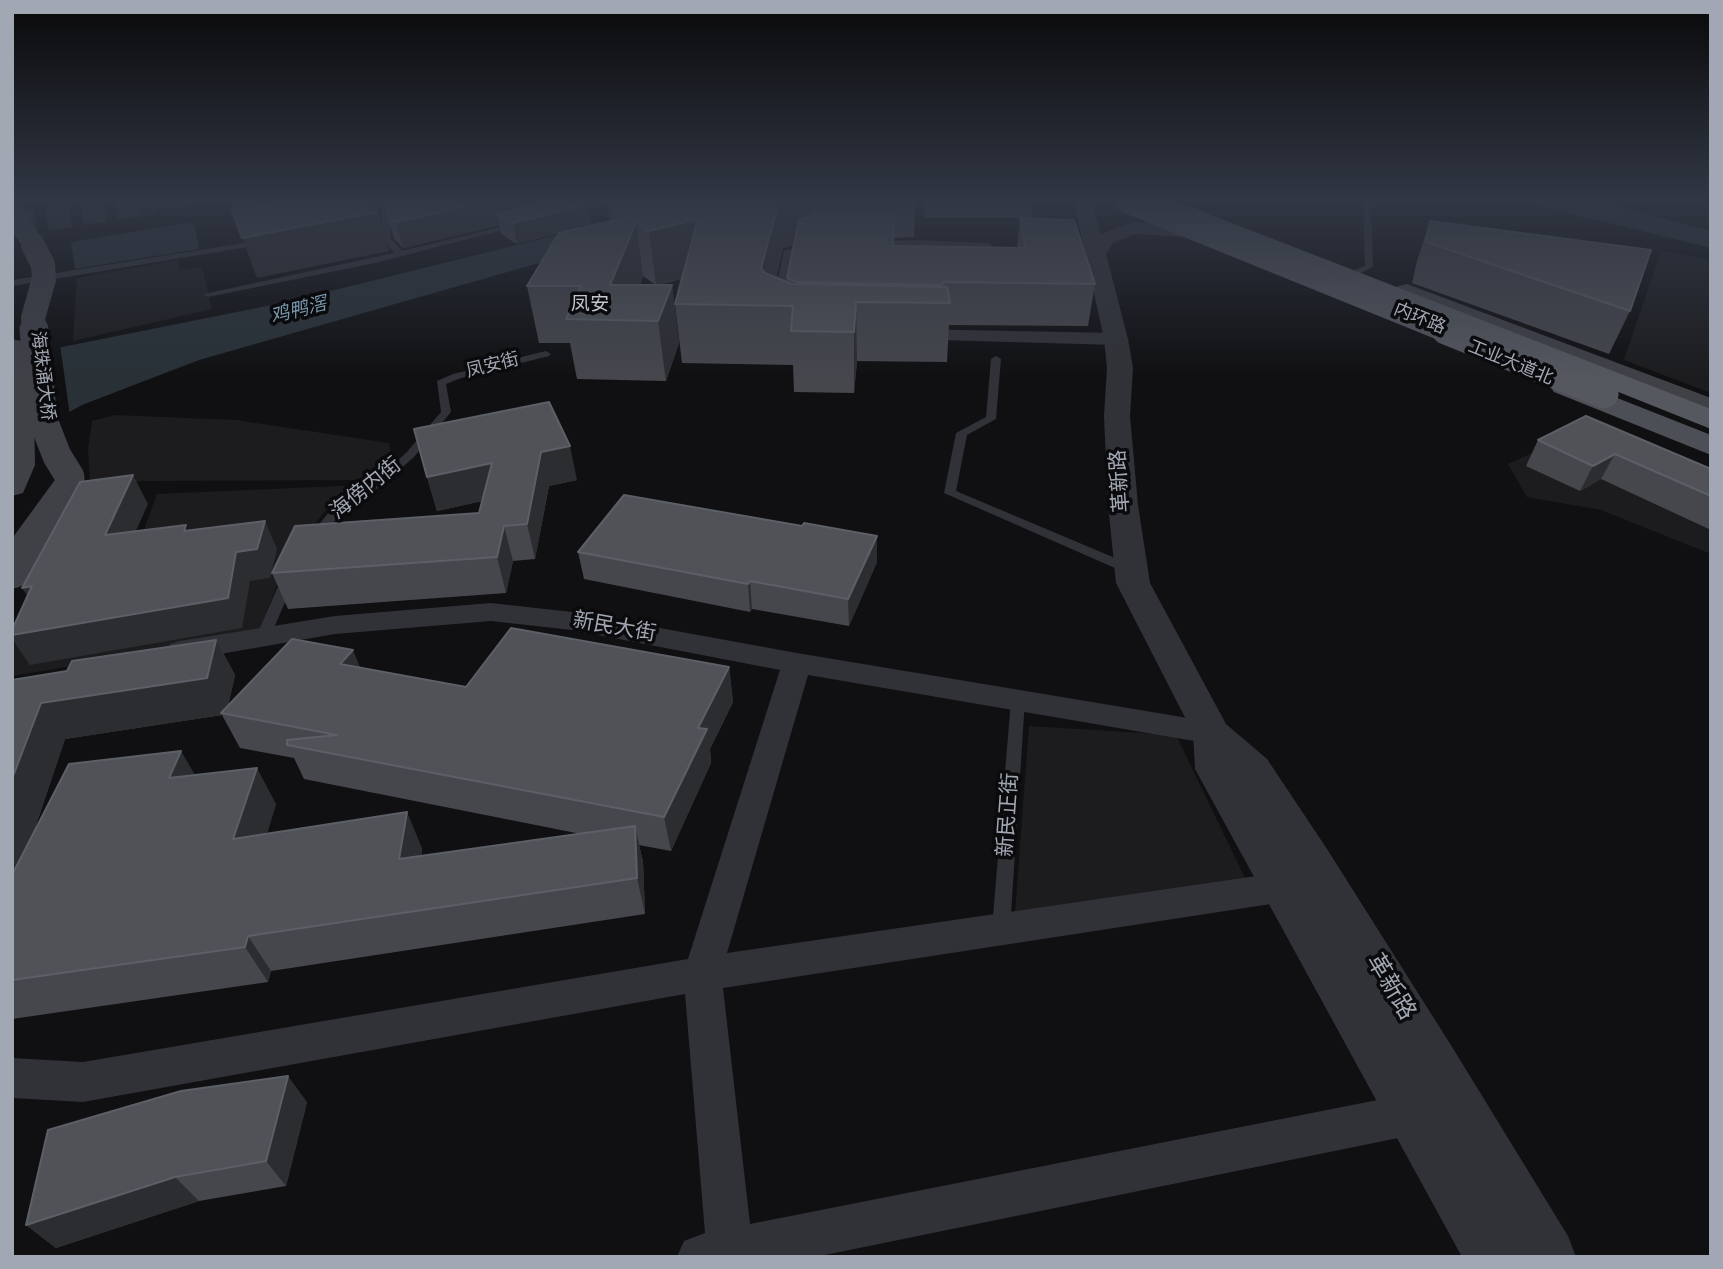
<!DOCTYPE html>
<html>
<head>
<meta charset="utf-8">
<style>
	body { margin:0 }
	#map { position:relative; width:1723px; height:1269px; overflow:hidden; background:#101012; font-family:Overpass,sans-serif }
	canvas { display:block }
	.frame { position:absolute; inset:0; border:14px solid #a1a7b3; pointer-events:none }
</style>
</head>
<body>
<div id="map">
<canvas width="1723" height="1269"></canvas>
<div class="frame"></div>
</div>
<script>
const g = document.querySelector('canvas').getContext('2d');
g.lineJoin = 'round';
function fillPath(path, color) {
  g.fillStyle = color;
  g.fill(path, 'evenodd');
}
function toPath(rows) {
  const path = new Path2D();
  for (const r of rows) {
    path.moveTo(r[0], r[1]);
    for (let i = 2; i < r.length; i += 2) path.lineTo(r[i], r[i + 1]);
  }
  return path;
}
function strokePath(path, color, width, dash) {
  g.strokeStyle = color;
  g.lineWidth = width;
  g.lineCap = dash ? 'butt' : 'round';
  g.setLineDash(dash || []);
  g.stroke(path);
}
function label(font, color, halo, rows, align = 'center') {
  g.font = font + ' Overpass,"Noto Sans SC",sans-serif';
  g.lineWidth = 7;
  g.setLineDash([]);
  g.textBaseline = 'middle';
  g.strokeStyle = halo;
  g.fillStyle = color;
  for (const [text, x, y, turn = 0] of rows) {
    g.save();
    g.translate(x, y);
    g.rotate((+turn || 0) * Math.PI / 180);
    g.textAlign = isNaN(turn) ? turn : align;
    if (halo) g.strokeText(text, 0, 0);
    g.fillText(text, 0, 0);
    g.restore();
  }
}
fillPath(toPath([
	[1661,251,1711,260,1711,393,1624,360],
	[178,260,180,270,202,267,212,309,73,341,77,278],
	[115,415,236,420,389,443,393,460,376,480,140,481,130,485,90,483,88,448,92,421],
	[1559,441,1711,472,1711,554,1601,510,1527,497,1508,464],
	[363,485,324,512,286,561,258,635,12,676,12,648,25,623,135,554,157,494],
	[1029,726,1176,735,1247,882,1015,913]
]), '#1c1c1f');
fillPath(toPath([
	[753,202,199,360,82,405,37,430,12,357,282,303,614,221],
	[1524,202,1599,202,1711,231,1711,248],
	[194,222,199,249,75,269,71,242]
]), '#293137');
fillPath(toPath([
	[60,344,70,416,39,433,12,354]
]), '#101012');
strokePath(toPath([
	[12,224,155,202]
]), '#2d2e32', 24, [24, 11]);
fillPath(toPath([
	[380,202,388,202,391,239,402,251,518,223,522,225,375,263,208,297,204,294,394,253,383,239,380,202],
	[606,202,619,202,572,214,568,212,606,202],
	[1363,202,1371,202,1373,267,1357,275,1354,274,1354,270,1365,266,1363,202],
	[263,240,266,240,266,244,12,286,12,280,263,240],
	[546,351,551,354,549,356,461,378,446,384,451,412,414,457,381,486,342,512,319,540,311,540,309,537,311,534,334,506,373,482,406,453,441,412,437,381,453,374,546,351],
	[996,356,1001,359,996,419,967,435,956,491,1134,566,1136,569,1134,572,1124,572,944,493,956,433,986,417,991,359,996,356],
	[289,573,296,577,270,637,268,640,258,640,256,637,282,577,289,573],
	[1018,695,1023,696,1025,700,1010,929,1007,935,1001,937,995,935,992,929,1011,700,1013,696,1018,695]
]), '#313237');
fillPath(toPath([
	[916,240,988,243,996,248,988,253,916,250,812,253,798,258,787,318,778,324,769,318,784,251,810,243,916,240],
	[910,329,1116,333,1126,339,1116,345,903,339,900,335,903,331,910,329],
	[491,603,572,612,797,653,1212,722,1223,725,1227,733,1223,741,1212,744,808,675,727,953,1284,872,1297,877,1302,887,1297,897,1284,902,723,988,750,1224,1413,1093,1428,1099,1434,1114,1428,1129,1413,1135,815,1257,677,1257,684,1241,705,1233,685,994,83,1102,12,1098,12,1058,83,1062,688,959,780,670,572,630,491,621,335,634,180,661,170,658,166,651,170,644,180,641,335,616,491,603]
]), '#313237');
fillPath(toPath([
	[144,202,192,202,183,208,153,208,146,206,144,202],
	[1074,202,1092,202,1101,234,1133,222,1186,225,1193,227,1196,231,1193,235,1186,237,1135,234,1113,243,1106,254,1128,339,1133,368,1130,416,1138,505,1150,583,1226,724,1267,759,1327,849,1454,1050,1568,1236,1576,1257,1462,1257,1195,769,1193,733,1116,583,1108,505,1104,416,1107,368,1104,339,1074,202]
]), '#313237');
fillPath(toPath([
	[12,202,19,203,23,207,44,245,41,250,25,250,12,231,12,202],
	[1407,284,1711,398,1711,417,1398,296,1395,291,1398,286,1407,284],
	[12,339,21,341,25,347,34,416,35,465,23,493,12,496,12,339]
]), '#3f4147');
fillPath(toPath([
	[1564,377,1711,435,1711,455,1554,392,1550,386,1554,380,1564,377]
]), '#4d4f56');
fillPath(toPath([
	[1150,202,1178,202,1711,409,1711,429,1153,206,1150,202]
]), '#55585f');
strokePath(toPath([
	[33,245,43,265,44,279,33,318,34,332]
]), '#3f4147', 24);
strokePath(toPath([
	[34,330,43,420,57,456,70,477,69,494]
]), '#3f4147', 29);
strokePath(toPath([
	[12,570,69,492]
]), '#3f4147', 37);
strokePath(toPath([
	[1129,202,1450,332]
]), '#55585f', 24);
strokePath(toPath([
	[1446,330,1604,394]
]), '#55585f', 29);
fillPath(toPath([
	[616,202,915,202,914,237,893,238,893,246,1017,248,1020,218,1095,284,1088,326,949,325,947,362,857,361,854,393,794,392,793,365,682,363,675,304,682,279,657,285,672,285,679,343,666,381,577,379,570,343,539,343,527,286,610,221,607,204],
	[794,245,787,278,787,282,776,278,783,248],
	[643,276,656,285,640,285],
	[923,202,1033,202,1031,218,925,218],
	[588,204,591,224,517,244,501,234,499,225,403,248,394,238,386,212],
	[1430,221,1630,311,1609,354,1412,283,1417,261],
	[1538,440,1711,469,1711,530,1601,479,1580,491,1526,466],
	[427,477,577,480,549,486,535,559,513,561,506,593,288,609,272,573,479,513,482,501,437,511],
	[578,552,877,562,849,626,752,609,750,612,584,579],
	[216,640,235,675,228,706,361,668,466,687,729,667,733,702,710,749,711,763,671,851,639,845,643,862,645,914,271,971,268,982,12,1019,12,680,67,671],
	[222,715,240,748,294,758,304,779,581,834,421,856,422,848,267,833,276,804,195,775,33,834,65,739],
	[307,1102,286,1186,199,1201,56,1248,26,1225]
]), '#46474d');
fillPath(toPath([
	[319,202,378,202,378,212,389,251,257,278,234,215],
	[486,202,564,202,496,214,499,225,403,248,396,222],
	[779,202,809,202,810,240,783,248,769,305,761,268],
	[588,204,591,224,517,244,513,223],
	[698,219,703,273,656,285,649,231],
	[636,222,643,276,627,321,610,285],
	[672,285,679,343,666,381,658,321],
	[856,302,857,361,854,393,854,332],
	[570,446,577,480,549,486,535,559,527,524,541,452],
	[1615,454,1601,479,1580,491,1593,466],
	[492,463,501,497,437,511,427,477],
	[133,475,148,504,121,564,105,535],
	[265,521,277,549,270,578,250,581,242,628,30,665,12,639,12,635,236,552],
	[504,526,513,561,506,593,497,557],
	[877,536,877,562,849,626,848,599],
	[750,581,752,609,750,612,748,584],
	[32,586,42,617,22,588],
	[216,640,235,675,226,714,221,713,222,715,65,739,12,896,12,779,41,703],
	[353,650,367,684,340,664],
	[729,667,733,702,710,749,711,763,671,851,664,817,698,728],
	[181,751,202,787,169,778],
	[257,768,276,804,255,874,233,839],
	[407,812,422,848,415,895,399,859],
	[635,826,643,862,645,914,637,878],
	[248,936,271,971,268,982,245,947],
	[288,1076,307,1102,286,1186,266,1161],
	[175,1177,199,1201,56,1248,26,1225]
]), '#2c2d31');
const building = toPath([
	[232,202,296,202,232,211,232,202],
	[296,202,370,202,378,212,242,238,232,211,296,202],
	[386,202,486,202,396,222,386,212,386,202],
	[545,202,584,202,588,204,513,223,496,214,545,202],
	[616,202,779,202,761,268,765,273,792,284,947,287,950,303,856,302,854,332,791,331,793,306,675,304,698,219,649,231,636,222,610,285,672,285,658,321,566,319,581,286,527,286,559,233,628,217,607,204,616,202],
	[894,214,893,246,1026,248,1020,218,1074,220,1095,284,942,282,942,285,797,282,787,278,799,220,811,216,894,214],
	[1430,221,1651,250,1630,311,1426,242,1430,221],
	[549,402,570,446,541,452,527,524,504,526,497,557,272,573,295,526,479,513,492,463,427,477,414,429,549,402],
	[1586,416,1711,469,1711,496,1615,454,1593,466,1538,440,1586,416],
	[133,475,105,535,186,525,184,531,265,521,257,549,236,552,228,598,12,635,12,630,32,586,22,588,80,482,133,475],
	[624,495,802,526,804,523,877,536,848,599,750,581,748,584,578,552,624,495],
	[511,628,729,667,698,728,707,729,664,817,287,745,287,740,337,735,221,713,292,639,353,650,340,664,466,687,511,628],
	[216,640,207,678,41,703,12,779,12,680,67,671,72,661,216,640],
	[181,751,169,778,257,768,233,839,407,812,399,859,635,826,637,878,248,936,245,947,12,980,12,875,69,764,181,751],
	[288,1076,266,1161,175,1177,26,1225,48,1130,181,1091,288,1076]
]);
fillPath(building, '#505258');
strokePath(building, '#5c5f66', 2);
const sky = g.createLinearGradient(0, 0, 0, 379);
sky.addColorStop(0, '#09090a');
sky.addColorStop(0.53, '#313744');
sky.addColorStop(1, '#31374400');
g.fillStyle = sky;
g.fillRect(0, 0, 1723, 379);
label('18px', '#a1a7b3', '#0b0b0d', [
	["内环路",1419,320,22],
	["工业大道北",1510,364,22],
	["凤安街",493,367,-14],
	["海珠涌大桥",41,376,83]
]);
label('19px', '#c2c6cf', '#0b0b0d', [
	["凤安",590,306]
]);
label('italic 19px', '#7897ae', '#0b0b0d', [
	["鸡鸭滘",299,312,-14]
]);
label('21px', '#a1a7b3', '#0b0b0d', [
	["革新路",1122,481,-94],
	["海傍内街",367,490,-39],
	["新民大街",614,629,10],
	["新民正街",1010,815,-86]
]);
label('24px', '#a1a7b3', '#0b0b0d', [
	["革新路",1389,988,59]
]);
</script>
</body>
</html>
